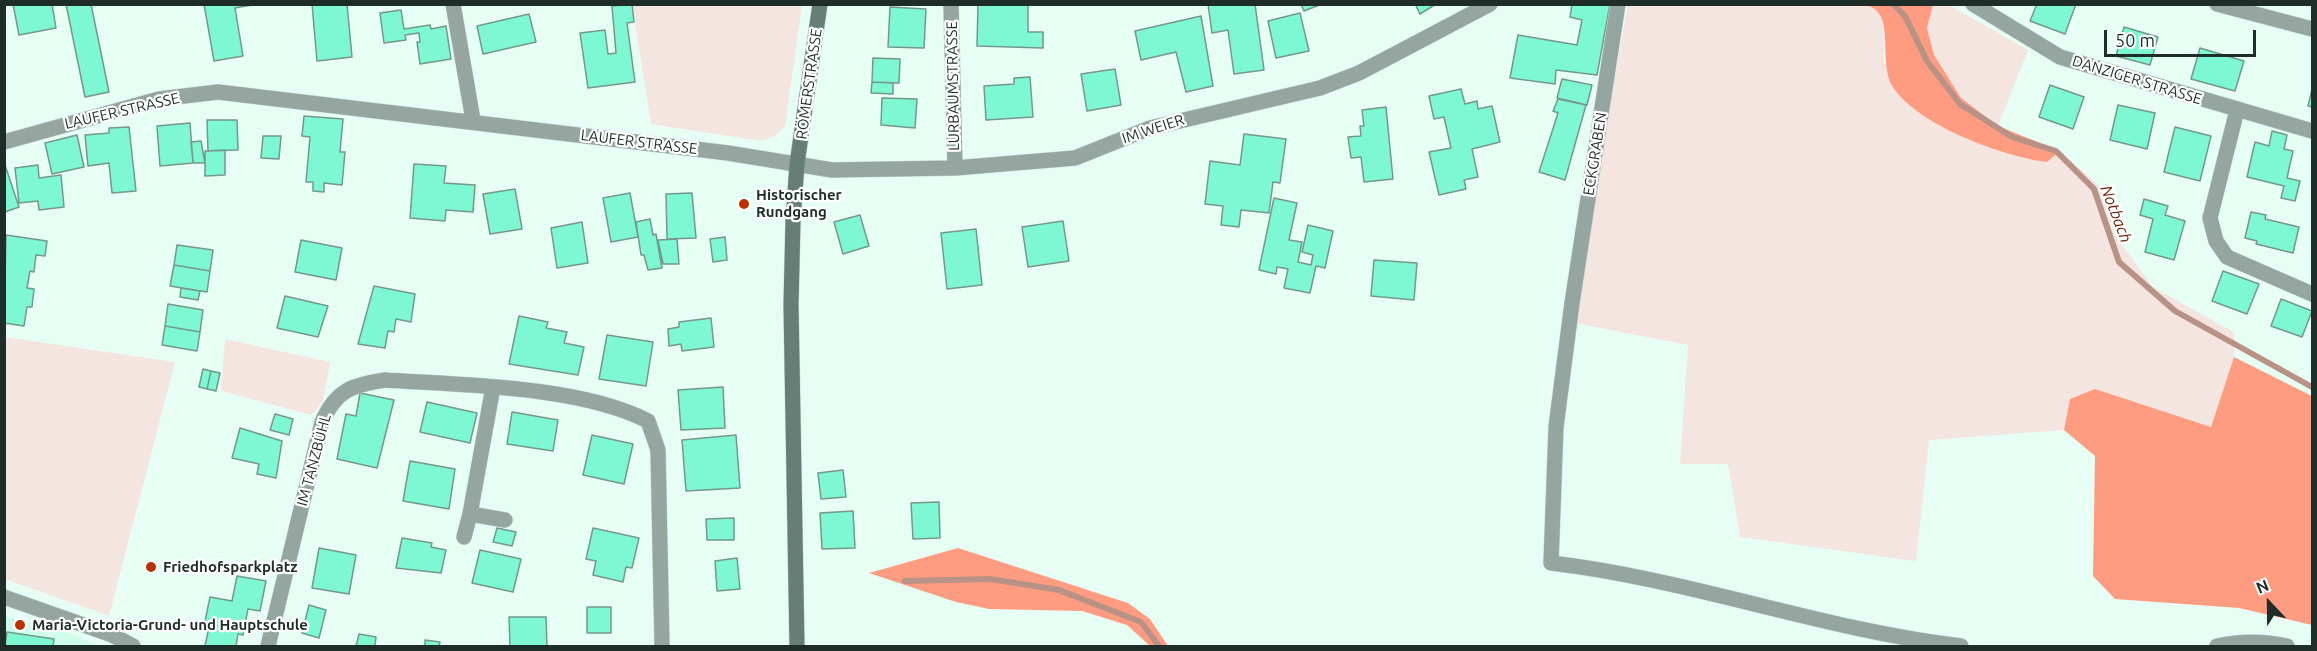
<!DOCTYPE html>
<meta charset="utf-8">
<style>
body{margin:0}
#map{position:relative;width:2317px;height:651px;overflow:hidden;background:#e7fef5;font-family:Ubuntu,sans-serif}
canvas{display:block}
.frame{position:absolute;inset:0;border:6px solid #1e2d28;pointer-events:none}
.north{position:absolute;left:2239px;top:573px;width:60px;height:60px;-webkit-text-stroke:4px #fff;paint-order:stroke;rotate:338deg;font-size:16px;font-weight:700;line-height:24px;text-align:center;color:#1e2d28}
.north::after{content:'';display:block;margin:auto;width:21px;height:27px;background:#1e2d28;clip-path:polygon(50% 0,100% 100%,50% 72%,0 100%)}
.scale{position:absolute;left:2104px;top:30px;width:152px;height:27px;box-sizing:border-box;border:3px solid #1e2d28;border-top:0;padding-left:8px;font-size:18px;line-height:21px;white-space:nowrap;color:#1e2d28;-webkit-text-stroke:4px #fff;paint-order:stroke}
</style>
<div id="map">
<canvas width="2317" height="651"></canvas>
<div class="frame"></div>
<div class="north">N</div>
<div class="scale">50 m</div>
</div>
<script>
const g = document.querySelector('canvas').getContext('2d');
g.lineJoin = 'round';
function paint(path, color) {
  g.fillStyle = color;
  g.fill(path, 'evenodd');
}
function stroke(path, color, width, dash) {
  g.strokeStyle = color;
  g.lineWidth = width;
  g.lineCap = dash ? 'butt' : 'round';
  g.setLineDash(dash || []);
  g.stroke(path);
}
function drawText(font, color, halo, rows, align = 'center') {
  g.font = font + ' Ubuntu,sans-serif';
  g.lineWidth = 4.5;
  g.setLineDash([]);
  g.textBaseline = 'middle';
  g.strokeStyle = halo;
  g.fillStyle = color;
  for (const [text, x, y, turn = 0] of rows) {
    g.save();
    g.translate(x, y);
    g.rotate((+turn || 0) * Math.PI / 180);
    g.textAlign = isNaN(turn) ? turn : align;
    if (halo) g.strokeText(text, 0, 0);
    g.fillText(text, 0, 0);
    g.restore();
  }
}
paint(new Path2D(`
 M4 616 68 633 99 646H5Z`), '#cdfdeb');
paint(new Path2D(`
 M1863 4C1892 8 1884 40 1884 63L1965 138 2025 159 2047 162 2060 151 2104 190 2114 234 2153 287 2235 333 2234 357 2211 427 2095 390 2070 399 2064 430 1929 440 1916 561 1740 537 1728 464H1680L1688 345 1574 323 1575 296 1628 5Z
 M632 5H802L785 126 774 137 761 141 651 124Z
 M1933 5H1949L2028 50 1998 126 1961 98 1934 56 1927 28Z
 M4 337 175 362 109 616 5 579Z
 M225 339 330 362 323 401 312 415 221 391Z`), '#f5e5e1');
paint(new Path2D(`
 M1863 5H1933L1927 28 1934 55 1961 98 1998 126 2060 151 2047 162C2004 157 1917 125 1893 87 1876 60 1899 9 1863 5Z
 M2234 357 2312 396V625L2239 608 2115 599 2093 576 2095 456 2064 430 2070 399 2095 389 2211 427Z
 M958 548 1128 603 1150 619 1168 646H1150L1127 625 1082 611 989 609 956 602 869 573Z`), '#fe9c82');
stroke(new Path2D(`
 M1893 4 1905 16 1927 61 1960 104 2012 137 2056 151 2094 189 2119 262 2175 311 2312 387
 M905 581 990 579 1059 590 1141 622 1159 646`), '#b99286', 6);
const building = new Path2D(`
 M13 4H52L56 28 19 35Z
 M66 4H91L109 92 85 97Z
 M204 4H258L235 8 243 56 214 61Z
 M312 4H347L352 57 317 61Z
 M632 4 634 22 627 23 635 82 588 88 580 33 605 30 608 54 616 53 612 6Z
 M978 4H1028V32H1043V48L977 46Z
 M1208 4H1255L1264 70 1234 74 1228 30 1212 33Z
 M1301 4H1322L1304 11Z
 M1415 4H1436L1420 14Z
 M1572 4H1610L1597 75 1556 70 1555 84 1510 78 1518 35 1577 45 1582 20 1570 17Z
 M2037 4H2076L2065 34 2030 21Z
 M890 7 926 9 924 48 888 47Z
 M401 10 404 29 430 25 431 29 446 26 451 59 420 64 417 42H420L419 33 405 35 406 40 384 43 380 13Z
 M1300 13 1309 51 1276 58 1268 21Z
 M529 14 536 42 483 54 477 26Z
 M1201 16 1213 86 1186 92 1176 52 1141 60 1135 31Z
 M2124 27 2158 37 2150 65 2116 56Z
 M2200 48 2244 61 2235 91 2191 79Z
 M873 58 900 59 899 83 872 82Z
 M1115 69 1121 105 1087 111 1081 74Z
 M1030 77 1033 117 986 120 984 86 1014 84V78Z
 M1562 79 1592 85 1587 105 1557 98Z
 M872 82 893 83V94L871 93Z
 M2050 85 2084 97 2073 129 2039 117Z
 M1461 89 1465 104 1477 101 1478 109 1492 106 1500 142 1472 149 1478 177 1464 180 1466 189 1439 195 1429 152 1451 148 1444 117 1434 119 1429 96Z
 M2312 89V107L2308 106Z
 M882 98 917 99 915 128 881 125Z
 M1558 99 1586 105 1565 180 1539 172 1558 113 1553 111Z
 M2118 105 2155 113 2147 149 2110 140Z
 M1386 107 1393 179 1364 182 1361 157 1351 158 1348 137 1361 136 1360 126H1364L1362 110Z
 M304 116 343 119 340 152H345L342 185 324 183V192L313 191V182H306L310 137 302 136Z
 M207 120H237L238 150 208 151Z
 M190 123 193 163 160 166 157 126Z
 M129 127 136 191 112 193 109 163 88 166 85 135 109 133V128Z
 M2175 127 2211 136 2200 181 2164 172Z
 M2272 131 2287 135 2284 149 2293 151 2287 178 2300 181 2295 201 2281 198 2284 186 2247 177 2255 142 2269 146Z
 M1244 134 1286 139 1280 183 1273 182 1269 213 1241 210 1239 227 1221 225 1223 206 1205 204 1210 161 1240 165Z
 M77 135 84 167 52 174 45 143Z
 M263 136H281L279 159 261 158Z
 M201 141 205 163H193L191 142Z
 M225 150V175L205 176V151Z
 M4 162 19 207 5 212 4 209Z
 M414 164 446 166 444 183 475 185 473 212 446 210 445 221 410 218Z
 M38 165 39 178 61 175 64 207 39 210 38 201 19 203 15 168Z
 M515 189 522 229 490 234 483 194Z
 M630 193 638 237 611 242 603 198Z
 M692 193 696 238 667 239 666 194Z
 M1274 198 1297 203 1289 240 1302 242 1298 262 1311 265 1313 255 1302 252 1308 225 1333 231 1325 268 1316 266 1310 293 1284 288 1288 269 1277 267 1276 274 1259 270Z
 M2144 199 2168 206 2165 215 2185 221 2174 260 2145 252 2153 219 2140 215Z
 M2251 212 2266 215 2265 219 2299 227 2293 253 2256 244 2257 241 2245 238Z
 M860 215 869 246 843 254 834 222Z
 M650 219 653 235 656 234 662 268 648 270 644 255H641L636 222Z
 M1063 221 1069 261 1028 267 1022 227Z
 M582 222 588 263 557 268 551 228Z
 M976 229 982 285 947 289 941 233Z
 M6 235 47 241 45 256 36 255 34 272 30 271 27 288 34 289 32 307H27L24 326 4 323Z
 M725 237 727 260 713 262 710 239Z
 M677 239 679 264H663L658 240Z
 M301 240 342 248 336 280 295 272Z
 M177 245 213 250 210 271 174 265Z
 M1374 260 1417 263 1414 300 1371 296Z
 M174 265 210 271 207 292 170 286Z
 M2223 271 2259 284 2247 314 2212 301Z
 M374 286 415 294 411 322 396 319 394 332 388 331 385 348 358 344Z
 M181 288 200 291 198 300 180 297Z
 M285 296 328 306 318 337 277 328Z
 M2281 299 2312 311 2302 337 2271 326Z
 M168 304 203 310 200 332 165 326Z
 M519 316 548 322 546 328 567 332 564 343 584 347 578 375 509 364Z
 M711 318 714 347 682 351 681 344 669 346 668 329 679 327V322Z
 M165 326 200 332 197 351 162 345Z
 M607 335 653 342 646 386 599 379Z
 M203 369 211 371 207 389 199 387Z
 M211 371 220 373 216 391 207 389Z
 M723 387 725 428 681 430 678 390Z
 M360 393 394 400 377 468 337 459 346 414 356 416Z
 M427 402 477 413 470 443 420 432Z
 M512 412 558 420 553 451 507 444Z
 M275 414 293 419 289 435 270 430Z
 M240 428 282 441 276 478 257 474 259 464 232 458Z
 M592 435 633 444 624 484 583 475Z
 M736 435 740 488 686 491 682 440Z
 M410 461 455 469 449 509 403 501Z
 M843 470 846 497 821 499 818 473Z
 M939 502 940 538 913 539 911 503Z
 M853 511 855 548 822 549 820 513Z
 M734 518V540H707L706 519Z
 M497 528 516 532 512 546 493 542Z
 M593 528 639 538 632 568 626 567 623 582 593 575 596 561 586 559Z
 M402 538 432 543 431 547 446 550 441 573 396 568Z
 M319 548 356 555 349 594 312 588Z
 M480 550 521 559 513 592 472 583Z
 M737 558 740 589 717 591 715 561Z
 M237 576 266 581 260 611 248 609 243 635 238 634 236 646H205L209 627 204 626 210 597 232 601Z
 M309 605 326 610 319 638 302 633Z
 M587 607H611V633H587Z
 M509 617H546L547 646H510Z
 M7 632 54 639 53 646H5Z
 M359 634 376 637 375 646H356Z
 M425 640 440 642 439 646H425Z`);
paint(building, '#7df8d2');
stroke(building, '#74988c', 1.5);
const minor = new Path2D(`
 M453 4 473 120
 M951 4 955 168
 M1618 4 1572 303 1556 427 1551 563C1689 579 1824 630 1961 646
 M1973 4 2060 57 2312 131
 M2217 4 2312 29
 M2237 110 2210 218 2216 241 2227 257 2312 294
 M4 142 159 99 218 92 728 153 832 170 955 168 1075 158 1150 128 1320 88 1359 73 1490 4
 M493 387 470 514 505 520
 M464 537 470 514
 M4 597 112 635 133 646
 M268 646 322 422C336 390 352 385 385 380 463 385 580 386 648 421L658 450 662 646
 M2217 646C2241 641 2263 641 2287 646`);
const secondary = new Path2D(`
 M797 646 791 305 793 221 797 164 820 4`);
stroke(minor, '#c3d8d0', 16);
stroke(secondary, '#c3d8d0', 16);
stroke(minor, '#95a59f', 15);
stroke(secondary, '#667e75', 15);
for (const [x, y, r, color] of [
 [744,204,6,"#b93100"],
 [151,567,6,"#b93100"],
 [20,625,6,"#b93100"]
]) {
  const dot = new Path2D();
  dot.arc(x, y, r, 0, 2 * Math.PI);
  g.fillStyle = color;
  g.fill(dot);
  stroke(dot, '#fff', 2);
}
drawText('15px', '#1e2d28', '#fff', [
 ["DANZIGER STRASSE",2137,80,17],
 ["RÖMERSTRASSE",809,84,-82],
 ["LURBAUMSTRASSE",953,86,-91],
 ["LAUFER STRASSE",122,111,-13],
 ["IM WEIER",1153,129,-18],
 ["LAUFER STRASSE",639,142,7],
 ["ECKGRABEN",1595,154,-81],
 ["IM TANZBÜHL",314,460,-75]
]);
drawText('bold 15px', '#1e2d28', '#fff', [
 ["Historischer",756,195],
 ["Rundgang",756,212],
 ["Friedhofsparkplatz",163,567],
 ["Maria-Victoria-Grund- und Hauptschule",32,625]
], 'left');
drawText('italic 16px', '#6f1a00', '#fff', [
 ["Notbach",2116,214,69]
]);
</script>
